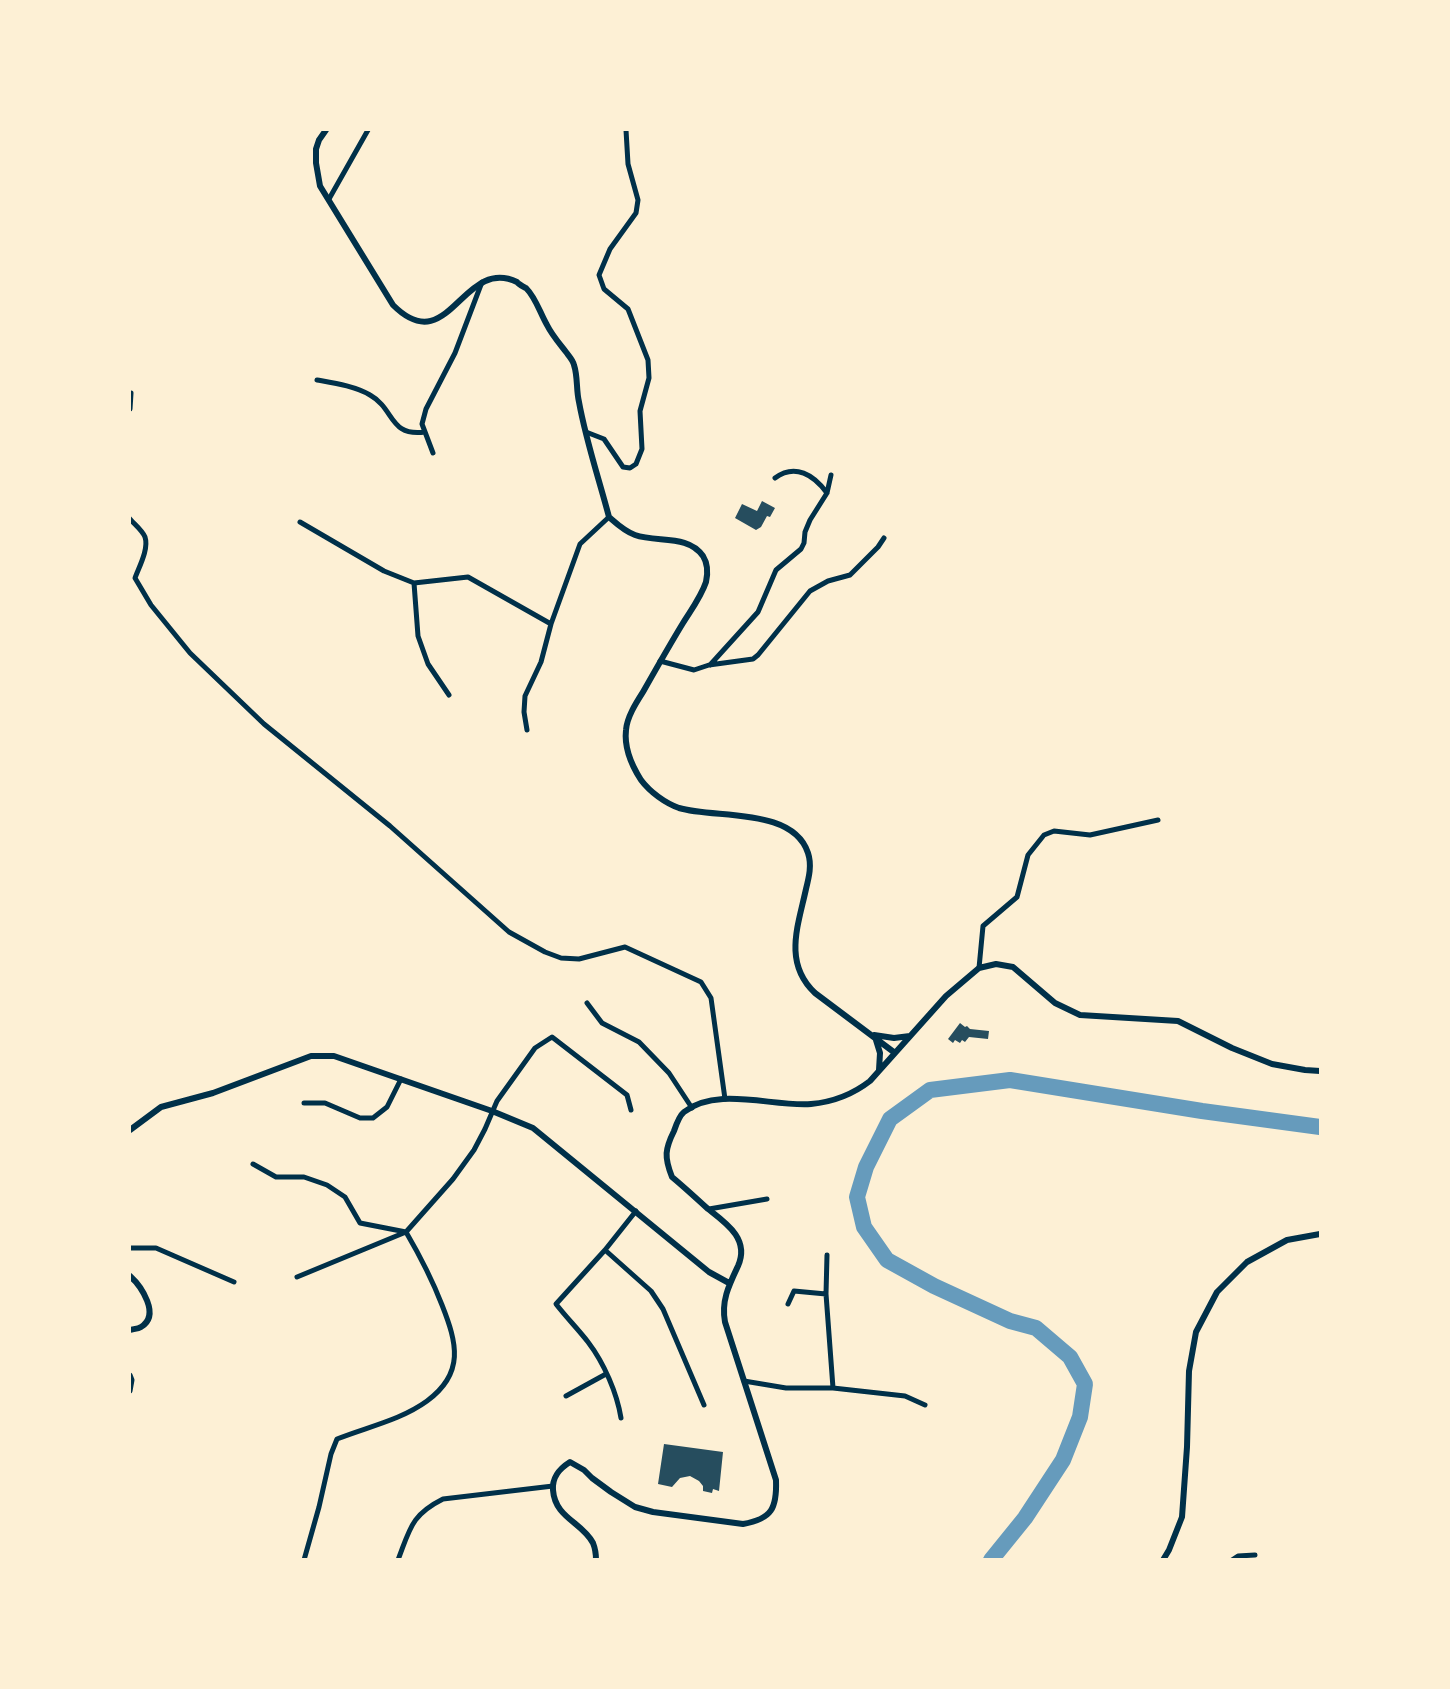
<!DOCTYPE html>
<style>
body{margin:0}
#map{position:relative;width:1450px;height:1689px;overflow:hidden;background:#fdf0d5;font-family:Merriweather,serif}
canvas{display:block}
.frame{position:absolute;inset:0;border:131px solid #fdf0d5;pointer-events:none}
</style>
<div id="map">
<canvas width="1450" height="1689"></canvas>
<div class="frame"></div>
</div>
<script>
const g = document.querySelector('canvas').getContext('2d');
g.lineJoin = 'round';
function stroke(path, color, width, dash) {
  g.strokeStyle = color;
  g.lineWidth = width;
  g.lineCap = dash ? 'butt' : 'round';
  g.setLineDash(dash || []);
  g.stroke(path);
}
function paint(path, color) {
  g.fillStyle = color;
  g.fill(path, 'evenodd');
}
stroke(new Path2D(`
 M991 1560 1025 1518 1063 1460 1080 1417 1085 1384 1070 1357 1036 1328 1010 1321 934 1286 887 1260 864 1227 857 1197 866 1167 890 1119 930 1090 1010 1080 1202 1111 1320 1127`), '#669bbc', 16);
paint(new Path2D(`
 M762 501 775 508 770 517 767 516 761 527 756 530 735 518 742 504 757 511Z
 M960 1023 965 1027 967 1026 970 1029 989 1031 988 1039 969 1037 965 1042 962 1040 960 1043 955 1040 953 1043 948 1039Z
 M664 1444 723 1452 719 1491 713 1489 712 1493 703 1491V1486L699 1481 690 1476 680 1478 672 1487 658 1484Z`), '#264d5e');
stroke(new Path2D(`
 M329 199 368 130
 M317 380C334 383 355 386 370 395 395 409 389 437 425 432
 M130 409 131 393
 M586 432 604 439 623 467 630 468 636 464 642 449 640 411 649 378 648 360 628 309 604 289 599 275 610 249 636 213 638 200 628 164 626 130
 M433 453 422 424 426 409 455 353 482 282
 M775 478C795 463 814 475 827 493
 M130 519C134 524 142 530 145 537 149 549 139 567 135 578L151 605 190 653 264 724 390 826 509 932 545 952 561 958 579 959 625 947 701 982 711 998 725 1099
 M300 522 384 571 414 583 468 577 551 624
 M414 583 418 636 428 664 449 695
 M660 661 694 670 709 665 753 659 758 655 810 591 828 581 850 575 878 547 884 538
 M710 665 758 612 776 570 801 549 804 543 805 532 810 520 827 493 831 475
 M527 730 524 712 525 696 541 662 551 624 580 544 609 517
 M979 968 983 926 1017 897 1028 855 1044 835 1054 831 1090 835 1158 820
 M587 1003 602 1023 639 1042 669 1073 692 1108
 M304 1103H325L360 1118H373L387 1107 401 1079
 M253 1164 276 1177H304L327 1185 345 1197 360 1223 406 1232C420 1256 432 1279 442 1305 457 1343 465 1373 427 1401 401 1420 367 1427 337 1439L331 1454 319 1507 304 1560
 M709 1209 767 1199
 M130 1248H156L234 1282
 M605 1250 651 1291 663 1309 704 1405
 M827 1255 826 1294 833 1388
 M297 1277 406 1232 453 1179 474 1150 485 1129 497 1101 535 1048 552 1037 627 1095 631 1110
 M788 1304 794 1291 826 1294
 M130 1375 132 1380 130 1391
 M744 1381 786 1388H833L905 1396 925 1405
 M566 1396 606 1374
 M621 1418C617 1393 604 1363 588 1342 578 1329 566 1317 556 1304L605 1250 636 1211
 M398 1560C410 1529 411 1515 443 1499L553 1486
 M1232 1560 1238 1556 1255 1555`), '#003049', 5);
stroke(new Path2D(`
 M326 130 319 140 316 149V163L320 186 393 305C449 361 462 256 517 282 517 283 525 288 526 288 536 298 540 313 547 325 552 335 559 343 566 352 569 356 573 360 574 365 578 377 576 390 579 402 586 441 599 479 609 517 617 524 624 531 635 535 657 543 688 534 703 556 708 564 708 573 706 582 701 597 691 610 683 623 669 646 656 669 643 692 636 703 627 717 626 730 624 748 632 766 641 780 650 792 665 803 679 808 716 819 793 807 808 853 812 865 809 877 806 889 798 926 783 963 815 993L895 1053
 M874 1035 894 1038 910 1036
 M876 1040 880 1053 879 1070
 M130 1130 161 1107 213 1093 311 1056H334L492 1111 533 1128 709 1272 729 1283
 M130 1276C141 1286 161 1315 141 1327 138 1329 133 1329 130 1330
 M596 1560C596 1554 595 1548 593 1543 582 1522 555 1518 553 1490 552 1477 559 1469 570 1462L584 1470 592 1478 611 1492 635 1507 653 1512 743 1524C772 1519 777 1508 776 1480L725 1322C721 1301 729 1285 738 1266 750 1239 726 1223 708 1209 696 1198 684 1187 672 1177 664 1157 665 1149 674 1131 676 1125 679 1116 684 1112 717 1086 772 1107 811 1104 833 1102 852 1095 870 1081L946 996 979 968 996 964 1013 967 1055 1003 1080 1015 1178 1021 1232 1048 1272 1064 1305 1070 1320 1071
 M1163 1560 1169 1550 1182 1517 1187 1447 1189 1371 1196 1332 1217 1292 1247 1262 1287 1240 1320 1234`), '#003049', 6);
</script>
